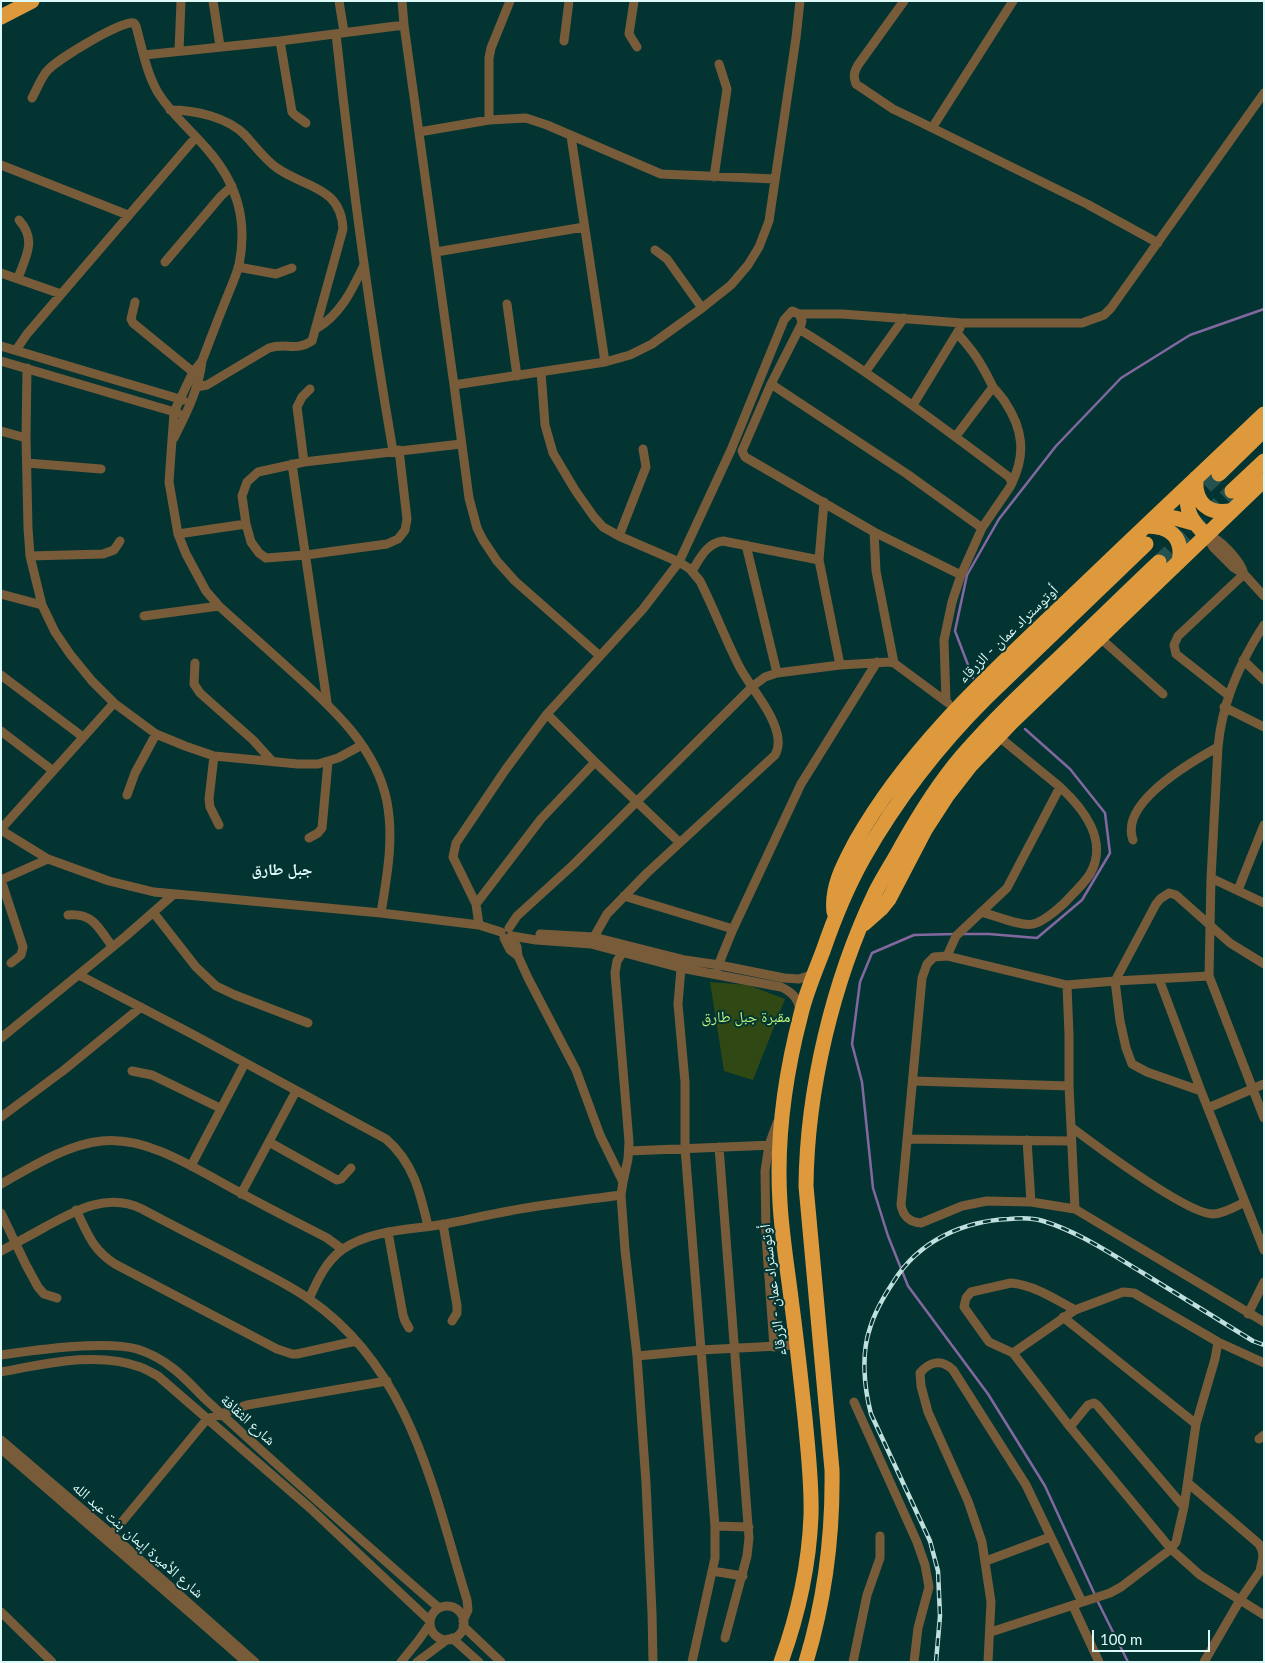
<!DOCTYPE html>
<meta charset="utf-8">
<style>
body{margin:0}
#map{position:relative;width:1265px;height:1663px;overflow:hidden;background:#033432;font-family:Lato,sans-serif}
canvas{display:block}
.frame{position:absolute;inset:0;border:2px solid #ddfaf8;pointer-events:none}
.scale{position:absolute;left:1092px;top:1630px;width:118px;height:22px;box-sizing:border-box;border:2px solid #ddfaf8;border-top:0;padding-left:6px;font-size:15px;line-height:18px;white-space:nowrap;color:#ddfaf8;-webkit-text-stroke:4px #033432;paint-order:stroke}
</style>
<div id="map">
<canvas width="1265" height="1663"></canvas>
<div class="frame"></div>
<div class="scale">100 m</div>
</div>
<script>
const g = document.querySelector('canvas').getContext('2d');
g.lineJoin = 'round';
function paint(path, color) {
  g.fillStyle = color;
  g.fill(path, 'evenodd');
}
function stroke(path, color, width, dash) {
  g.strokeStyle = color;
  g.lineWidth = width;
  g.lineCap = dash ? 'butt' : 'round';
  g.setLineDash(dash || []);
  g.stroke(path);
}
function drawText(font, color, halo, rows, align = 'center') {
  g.font = font + ' Lato,"Noto Naskh Arabic",sans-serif';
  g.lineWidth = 4;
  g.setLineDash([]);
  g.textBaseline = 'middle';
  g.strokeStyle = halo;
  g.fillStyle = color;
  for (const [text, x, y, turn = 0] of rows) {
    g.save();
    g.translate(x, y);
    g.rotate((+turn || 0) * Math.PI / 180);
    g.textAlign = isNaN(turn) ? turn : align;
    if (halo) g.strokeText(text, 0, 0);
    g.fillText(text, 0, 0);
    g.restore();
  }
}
paint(new Path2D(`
 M710 982 748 985 785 999 753 1080 724 1071Z`), '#304813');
stroke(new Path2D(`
 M973 678 955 631 967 575 999 519 1056 446 1121 378 1190 335 1264 309
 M955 934 914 935 872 953 860 982 852 1044 862 1082 873 1188 888 1236 908 1286 988 1394 1045 1486 1095 1595
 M963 934H989L1037 938 1082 900 1110 853 1105 813 1070 769 1025 729
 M1097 1600 1128 1662`), '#8368a0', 2.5);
stroke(new Path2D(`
 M1189 502 1219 474
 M1159 562 1232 491`), '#245250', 15, [15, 8]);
stroke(new Path2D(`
 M213 1 220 46
 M339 1 344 32
 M402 1 404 25 454 385 469 498 477 528 483 540 497 561 515 581 600 656
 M634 1 629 34 637 47
 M904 1 858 65C854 72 853 76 856 84L893 109 914 119 1087 204 1158 243
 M336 34C351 174 369 313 393 451
 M280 41 292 112 295 115 306 123
 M564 41 569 1
 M179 51 181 1
 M144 55 280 41 404 25
 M32 98C37 89 41 78 47 71 56 60 122 20 134 23L136 26C142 48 146 71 157 91 170 113 190 129 207 149 237 183 248 220 239 265 236 276 231 287 227 297 218 319 210 340 202 361 199 389 186 414 174 438
 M170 110C195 110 227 117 245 135 255 146 265 160 277 168 305 188 341 186 343 229L312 341C295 352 286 342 269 348L207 385 196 387
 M489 120V58L491 48 510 1
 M932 128 1013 1
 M419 132 489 120 526 118 547 125 661 174 775 179
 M571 136 605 362
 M1 165 128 215
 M714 177 727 89 719 64
 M655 250 667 259 702 308
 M436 252 584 227
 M165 262 221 196 232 186
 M238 267 276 274 292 268
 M1 273 61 294
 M18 278C26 256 37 240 19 220
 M135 302 131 319 133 323 193 372 198 374
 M507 304 517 376
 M799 314H842L962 323H1082L1104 315 1111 308 1264 93
 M316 329C341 314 352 290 364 265
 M799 329C872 374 941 426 1009 477L1012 483 1010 487 982 528 961 575
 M957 333C965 342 974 352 980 363 985 371 989 379 993 387 997 392 1002 397 1005 402 1023 429 1026 454 1012 483
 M1 346 183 400
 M16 350 27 334 196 137
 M1 361 178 413
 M202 361 193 372 174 412 169 482 178 534 186 554 206 591 219 606C241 626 264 646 287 667 328 704 376 745 387 802 394 839 387 876 381 913
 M27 368 26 438 28 528 30 556 42 605 55 632 70 654 92 681 114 703 156 734 185 746 214 756 298 764H318L338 758 362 745
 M866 371 904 318
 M541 372 545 425 553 453 575 490 594 517 603 527 619 536 679 562 690 569 700 581C714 609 725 638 739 666 750 687 771 709 777 733 779 741 779 748 775 755L647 873 607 914 594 937
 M771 384 907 474 982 528
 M454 385 605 362 630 355 652 344 702 308 731 285 748 265 759 247 769 221 796 38 800 1
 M913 405 960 328
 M1 431 26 438
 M956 436 993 387
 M399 450 407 519 405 530 402 534 398 539 387 544 306 555 266 558 259 553 251 542 246 524 242 496 247 482 258 472 304 462 461 444
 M304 462 297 407 302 397 310 389
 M27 463 101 469
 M292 464 327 702
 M824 502 819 560 840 665
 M874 532 876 571 894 663
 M178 534 246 524
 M1206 535 1213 547 1234 568 1244 574 1264 596
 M1206 535C1219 537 1241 561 1244 574
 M619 536 646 467 643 449
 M746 545 777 673
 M30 556 103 554 114 550 120 541
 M692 571C700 558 707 543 723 541L819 560
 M1 594 42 605
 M144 616 219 606
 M1264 625C1240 662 1222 702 1218 747L1211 878 1209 976 1264 1118
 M1099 637 1163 694
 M1243 660 1264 680
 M195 663 194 684 200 693 253 740 272 761
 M1 675 83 737
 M1228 695 1176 654 1174 645 1178 636 1244 574
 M1224 707 1264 727
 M547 714 595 762 679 842
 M1 731 52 770
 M214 756 209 799 210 807 219 825
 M127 795 135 773 156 734
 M1 829 114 703
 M1 830 48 859 109 881 154 892 381 913 479 925 501 932
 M309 838 318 833 322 828 328 762
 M1133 840C1119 803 1191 762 1218 747
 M1211 878 1264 903
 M1 880 23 947 21 955 11 963
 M1 880 48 859
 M1238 890 1264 825
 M624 896 733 929
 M476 904 541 819 595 762
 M153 912 196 967 216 986 235 995 308 1023
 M981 912C994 915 1021 927 1033 924 1044 922 1063 905 1070 897 1077 890 1085 882 1090 874 1109 841 1083 808 1060 787
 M68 915C94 913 98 928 112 946
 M479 925 476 904 453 857 456 843 506 769 547 714 643 609 679 562 731 450 784 320 792 311 799 314 802 321 801 325 771 384 742 451 745 457 874 532 961 575 952 602 944 640 946 701
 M509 928 517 916 573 865 753 686 765 677 777 673 840 665 889 662 894 663 948 703
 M540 934 594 937 685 960 719 965 784 978 799 979 814 974
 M511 936 517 947 518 956 528 978 576 1070 600 1135 623 1182 621 1195 625 1250 637 1356 646 1483 652 1613 653 1662
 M512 936 536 940 591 944 681 968 781 987C792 992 798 998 800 1010
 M504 938 510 950 518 956
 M947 956 956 936 1007 888 1060 787 998 736
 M681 968 678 1004 685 1082V1148L715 1526V1558L692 1662
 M715 973 733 929 801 784 877 662
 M79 975 192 1034 386 1139C413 1162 420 1192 428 1226
 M1209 976 1115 981 1067 985 947 956 934 957 927 964 922 978 901 1205C903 1216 909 1222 921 1223L962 1206 987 1201 1031 1202 1075 1209 1264 1322
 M1159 979 1201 1091 1264 1250
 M1067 985 1069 1035V1086L1075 1209
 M1 1038 126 936 174 894
 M132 1071 152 1075 220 1108
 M914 1081 1069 1086
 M1201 1091 1147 1072 1132 1064 1126 1048 1120 1021 1115 981 1156 904 1160 899 1169 893 1176 895 1230 943 1264 964
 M1208 1108 1264 1084
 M1 1117 64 1070 141 1007
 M1071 1127C1095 1145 1187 1214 1213 1214 1224 1214 1236 1206 1245 1202
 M908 1139 1071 1141
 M1027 1140 1031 1202
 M269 1142 337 1180 341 1179 351 1168
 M719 1147 749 1538 747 1556 725 1638
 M629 1151 773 1145
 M191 1166 245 1063
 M623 1182 628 1159 629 1142 615 973 617 961 623 952
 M1 1184C31 1167 68 1144 102 1141 149 1136 199 1171 239 1192 268 1208 298 1223 327 1238L342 1249
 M241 1194 296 1091
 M76 1210C88 1234 92 1249 115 1264L277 1349 292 1354H297L356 1341
 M1 1213 26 1265 38 1287 44 1294 57 1298
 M443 1224 457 1306V1313L452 1321
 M388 1232 403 1315 405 1321 409 1328
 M1 1251C16 1243 31 1235 45 1227 76 1210 108 1192 142 1209 179 1229 216 1247 253 1267 272 1277 292 1287 309 1299 411 1369 433 1490 467 1600L468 1610 463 1621
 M309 1299C317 1281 326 1261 343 1249 372 1229 412 1230 445 1224 466 1220 487 1215 509 1211 546 1204 584 1200 621 1195
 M1248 1314 1264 1282
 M1063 1317 1196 1424
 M774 1347 766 1236 765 1171 769 1145 777 1123
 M1013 1353 989 1342 964 1307 966 1298 971 1292 1011 1283C1034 1285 1055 1299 1075 1310
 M1 1355C35 1350 105 1340 137 1349 166 1358 184 1377 204 1398 216 1409 228 1420 240 1431 306 1491 372 1550 439 1608
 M637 1356 701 1350 797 1345
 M1264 1363 1218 1342 1134 1293 1123 1292 1075 1310 1013 1353 1070 1427 1171 1549 1200 1575 1264 1615
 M1 1372C45 1364 97 1351 140 1367 146 1369 152 1373 158 1376L310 1508 430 1621
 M854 1402 917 1542 925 1565 929 1587 918 1628 914 1662
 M1070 1427 1088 1405 1094 1403 1097 1405 1184 1507
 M1259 1439 1264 1435
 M1 1440 111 1534 255 1662
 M1 1449C83 1520 165 1590 246 1662
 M1188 1483 1259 1544 1262 1550 1263 1557 1260 1571 1240 1600 1204 1662
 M715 1526 749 1527
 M107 1540 207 1419 247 1405 387 1381
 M986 1561 1050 1537
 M712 1571 743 1576
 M1073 1606 1099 1662
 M430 1623a17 17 0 1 1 34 0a17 17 0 1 1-34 0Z
 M1 1612 52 1662
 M463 1626 501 1662
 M991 1632 1110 1593 1121 1587 1171 1549 1176 1542 1184 1507 1196 1424 1215 1359 1218 1342
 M452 1638 479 1662
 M401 1662 418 1641 430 1624
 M417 1662 448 1639
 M853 1662 867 1595 880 1558V1536
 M988 1662 991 1602 982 1542 968 1501 928 1412 921 1386 920 1373C930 1361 942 1359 953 1370L1026 1485 1082 1602`), '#785c3a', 9);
stroke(new Path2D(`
 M1 17 32 1
 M1219 474 1264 430
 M1196 478C1194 503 1209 516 1233 510
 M1187 487C1186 511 1189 519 1206 535
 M1232 491 1264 461
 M1156 516 1175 518 1193 523
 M1146 526C1170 526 1184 537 1179 562
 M834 912C831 886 844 864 856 841 913 740 1003 663 1086 583 1145 526 1205 470 1264 414
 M864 924 881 909 889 899 925 830 947 796 971 765 1012 722 1264 480
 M781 1662C798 1615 809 1566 811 1516 812 1483 808 1451 805 1418 801 1381 797 1343 792 1306 788 1272 782 1238 780 1203 776 1141 785 1075 801 1014 806 993 815 972 823 951 834 919 847 887 864 857 897 799 939 745 986 698L1146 544
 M806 1662C825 1599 833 1535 832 1470L806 1186C807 1089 833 981 875 893 883 877 893 862 901 847 919 815 938 784 962 756 992 721 1025 690 1058 659 1092 627 1125 594 1159 562`), '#df993d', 15);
const rail = new Path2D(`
 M936 1662 940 1616 938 1571 930 1541 871 1414C864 1387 861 1354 870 1328 875 1311 884 1296 894 1281 919 1241 963 1221 1009 1219 1019 1218 1033 1218 1043 1221 1079 1232 1111 1254 1143 1273 1180 1296 1216 1318 1253 1341L1264 1345`);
stroke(rail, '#c0e0de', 4.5);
stroke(rail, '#033432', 2.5, [8]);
drawText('15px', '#ddfaf8', '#033432', [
 ["أوتوستراد عمان - الزرقاء",1008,634,-44],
 ["أوتوستراد عمان - الزرقاء",773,1290,-97],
 ["شارع الثقافة",248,1420,42],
 ["شارع الأميرة إيمان بنت عبد الله",138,1540,41]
]);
drawText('15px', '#bbf67b', '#033432', [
 ["مقبرة جبل طارق",746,1017]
]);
drawText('bold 16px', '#ddfaf8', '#033432', [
 ["جبل طارق",282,870]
]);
</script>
